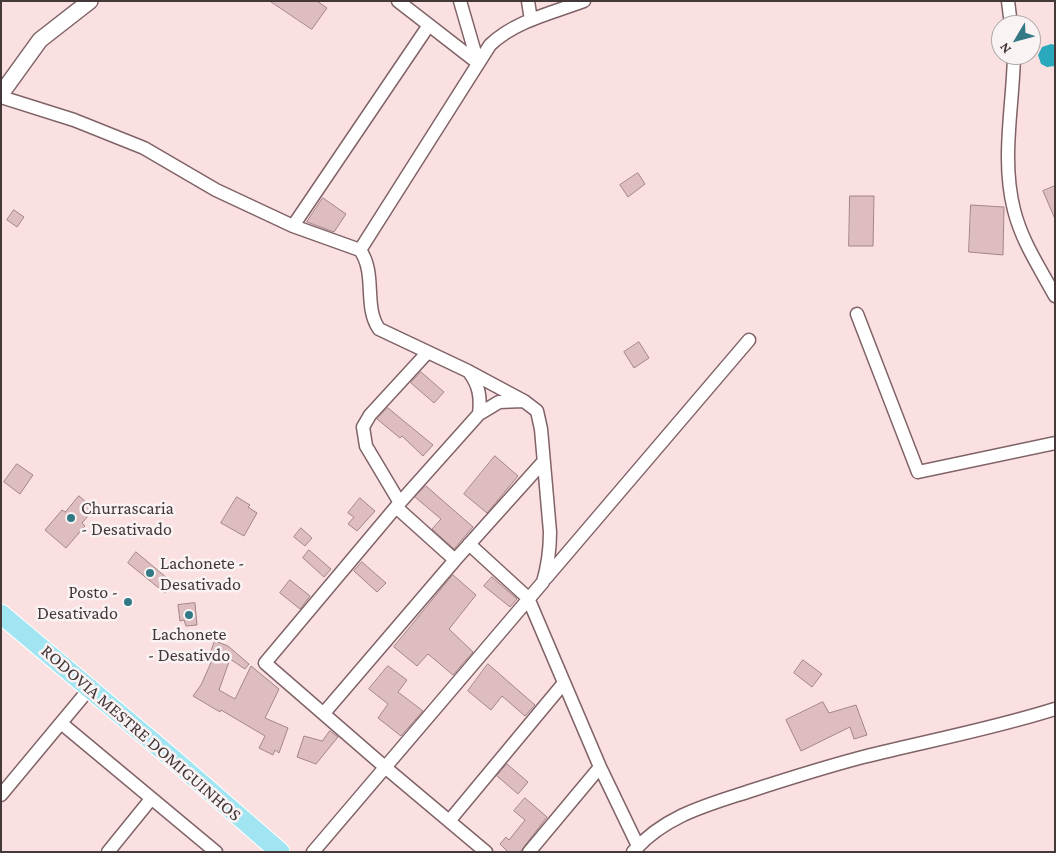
<!DOCTYPE html>
<style>
body{margin:0}
#map{position:relative;width:1056px;height:853px;overflow:hidden;background:#fbe0e2;font-family:"Crimson Pro",serif}
canvas{display:block}
.frame{position:absolute;inset:0;border:2px solid #453839;pointer-events:none}
.north{position:absolute;left:991px;top:15px;width:50px;height:50px;box-sizing:border-box;background:#faf3f4;border:1px solid #b2a8a9;border-radius:50%;rotate:233deg;font-size:14px;font-weight:700;line-height:20px;text-align:center;color:#453839}
.north::after{content:'';display:block;margin:auto;width:18px;height:22px;background:#337985;clip-path:polygon(50% 0,100% 100%,50% 72%,0 100%)}
</style>
<div id="map">
<canvas width="1056" height="853"></canvas>
<div class="frame"></div>
<div class="north">N</div>
</div>
<script>
const g = document.querySelector('canvas').getContext('2d');
g.lineJoin = 'round';
function paint(path, color) {
  g.fillStyle = color;
  g.fill(path, 'evenodd');
}
function stroke(path, color, width, dash) {
  g.strokeStyle = color;
  g.lineWidth = width;
  g.lineCap = dash ? 'butt' : 'round';
  g.setLineDash(dash || []);
  g.stroke(path);
}
function drawText(font, color, halo, rows, align = 'center') {
  g.font = font + ' "Crimson Pro",serif';
  g.lineWidth = 5;
  g.setLineDash([]);
  g.textBaseline = 'middle';
  g.strokeStyle = halo;
  g.fillStyle = color;
  for (const [text, x, y, turn = 0] of rows) {
    g.save();
    g.translate(x, y);
    g.rotate((+turn || 0) * Math.PI / 180);
    g.textAlign = isNaN(turn) ? turn : align;
    if (halo) g.strokeText(text, 0, 0);
    g.fillText(text, 0, 0);
    g.restore();
  }
}
paint(new Path2D(`
 M1051 44 1055 45V66L1047 67 1041 64 1038 55 1042 47Z`), '#2ba9bc');
const building = new Path2D(`
 M270 1H317L327 8 312 29Z
 M638 173 645 184 628 197 620 185Z
 M1055 186V219L1043 191Z
 M850 196H874L873 246H849Z
 M323 198 346 214 334 232 307 222Z
 M971 205 1004 207 1003 255 969 252Z
 M14 210 24 217 17 227 7 220Z
 M639 342 649 358 634 368 624 352Z
 M421 372 444 392 434 403 411 383Z
 M388 408 433 445 423 456 402 436 400 438 377 419Z
 M495 456 518 476 487 513 464 494Z
 M17 464 33 475 20 494 4 482Z
 M426 486 473 527 454 549 432 529 441 519 415 497Z
 M79 496 94 509 82 523 85 526 66 548 45 530 62 510 65 512Z
 M237 497 250 505 248 507 257 513 244 536 221 523Z
 M360 498 375 511 357 531 348 524 354 517 348 513Z
 M301 528 312 538 305 546 294 537Z
 M309 550 331 569 324 577 303 558Z
 M136 552 173 583 165 593 128 563Z
 M362 562 386 583 377 592 354 571Z
 M453 575 476 595 449 629 473 652 453 675 428 654 417 666 394 647Z
 M492 577 517 599 510 607 484 586Z
 M290 580 310 596 300 609 280 593Z
 M195 603 197 625 186 626 184 620 180 621 178 605Z
 M215 641 228 646 249 664 245 669 230 659 219 690 235 699 251 666 279 689 265 718 288 728 279 753 275 750 273 755 259 748 265 736 221 710 220 712 193 696 201 685 213 658 209 657Z
 M803 660 822 674 812 687 794 673Z
 M488 664 535 705 525 716 502 696 491 710 468 691Z
 M388 666 407 680 398 692 423 711 401 736 378 718 388 704 369 689Z
 M823 702 829 713 856 705 867 735 854 739 850 727 801 751 786 720Z
 M330 731 338 737 316 764 297 757 304 736 322 741Z
 M507 764 528 782 518 794 497 776Z
 M525 798 547 817 520 852H508L500 844 506 837 509 840 525 820 514 811Z`);
paint(building, '#ddbdbf');
stroke(building, '#a38588', 1);
const minor = new Path2D(`
 M398 1 478 63
 M460 1 478 63
 M528 1 531 20
 M1008 1 1011 25
 M1014 55C1013 107 1001 159 1014 210 1022 242 1040 268 1055 296
 M1 97 74 120 144 148 216 190 293 226 360 250
 M293 226 429 25
 M857 314 918 472 1055 443
 M469 372C479 385 481 397 479 414
 M400 503 366 446 363 427 370 415 427 353
 M396 507 455 560
 M469 544 528 598 600 767 529 852
 M546 578 749 340
 M324 713 455 560 543 462
 M61 723 216 852
 M600 767 638 846
 M1 795 90 688
 M450 820 563 684
 M108 852 151 799
 M313 852 543 582C548 565 550 550 550 532L541 429 537 411 524 401 468 371 379 329C363 306 377 274 360 250L490 45C515 21 552 13 584 1
 M486 852 386 768 265 663 396 507 479 414 499 402 522 401
 M633 852C664 816 707 805 750 791 787 779 825 767 863 757 927 741 992 729 1055 709`);
const tertiary = new Path2D(`
 M1 94 40 40 90 1`);
const primary = new Path2D(`
 M1 614 172 758 280 852`);
stroke(minor, '#806366', 15);
stroke(tertiary, '#806366', 18);
stroke(primary, '#fff', 21);
stroke(minor, '#fff', 12);
stroke(tertiary, '#fff', 15);
stroke(primary, '#a0e5f1', 19);
for (const [x, y, r, color] of [
 [71,518,5,"#337985"],
 [150,573,5,"#337985"],
 [128,602,5,"#337985"],
 [189,615,5,"#337985"]
]) {
  const dot = new Path2D();
  dot.arc(x, y, r, 0, 2 * Math.PI);
  g.fillStyle = color;
  g.fill(dot);
  stroke(dot, '#faf3f4', 2);
}
drawText('18px', '#453839', '#faf3f4', [
 ["Churrascaria",81,508],
 ["- Desativado",81,529],
 ["Lachonete -",160,563],
 ["Desativado",160,584],
 ["Posto -",118,592,"right"],
 ["Desativado",118,613,"right"],
 ["Lachonete",189,634,"center"],
 ["- Desativdo",189,655,"center"]
], 'left');
drawText('18px', '#453839', '#faf3f4', [
 ["RODOVIA MESTRE DOMIGUINHOS",141,733,41]
]);
</script>
